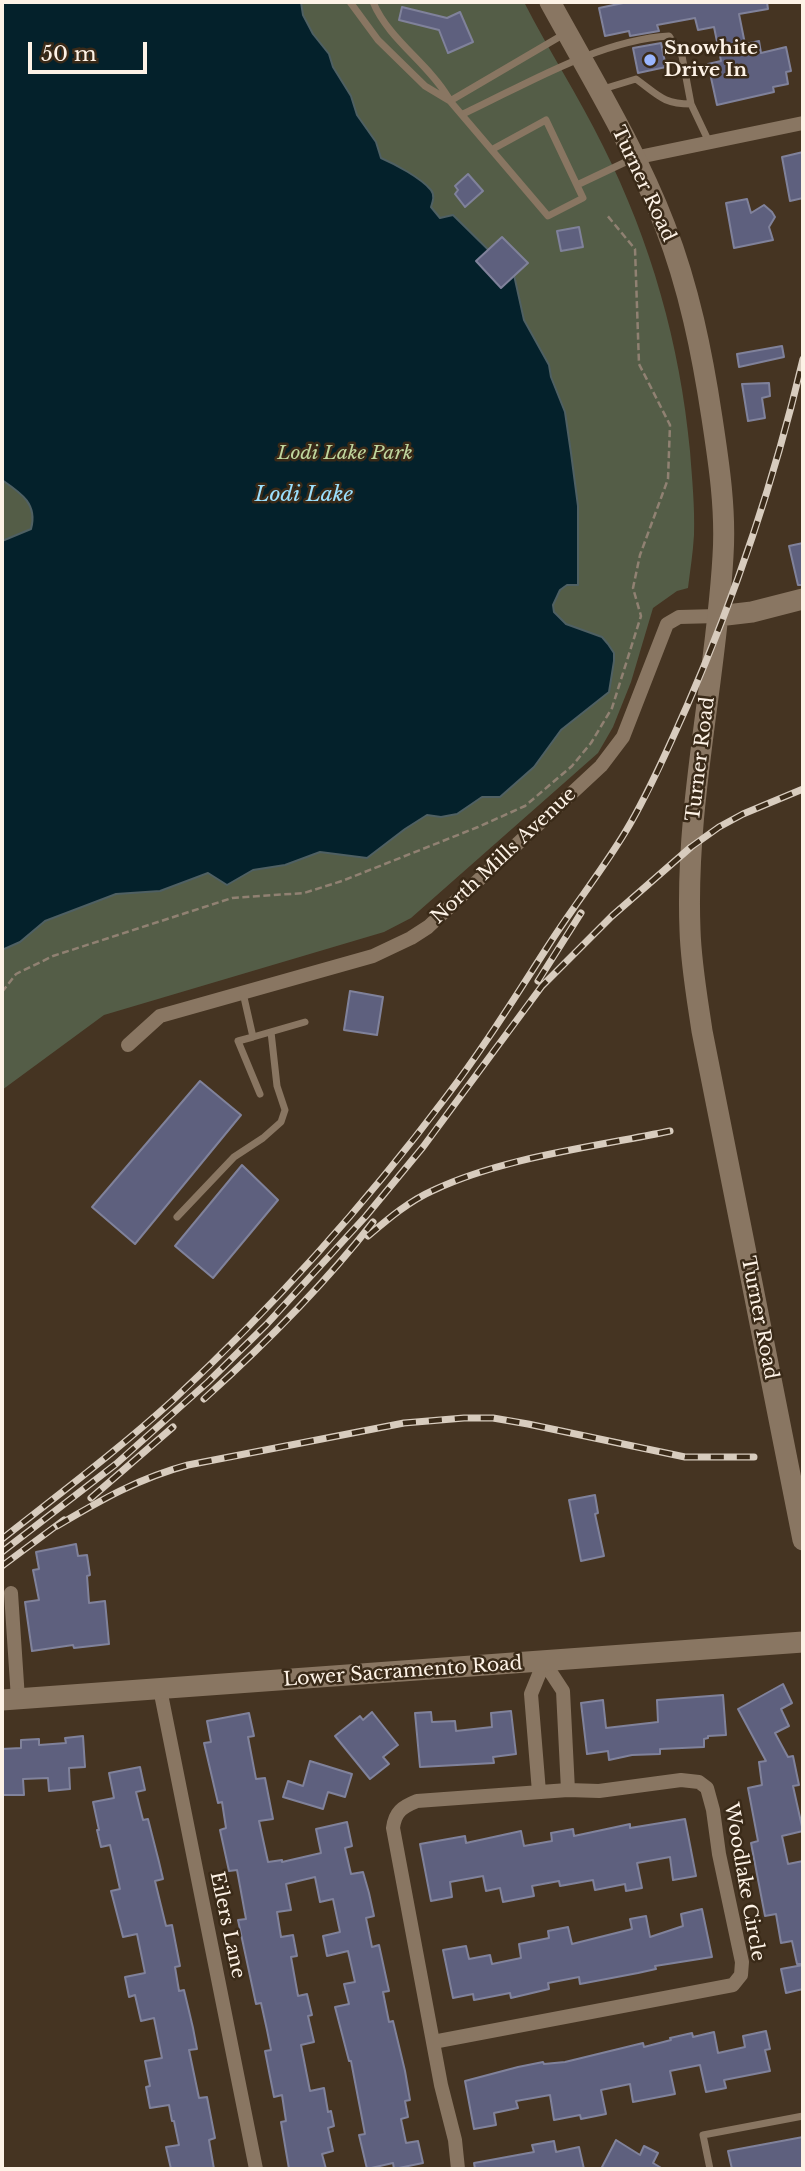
<!DOCTYPE html>
<style>
body{margin:0}
#map{position:relative;width:805px;height:2171px;overflow:hidden;background:#453422;font-family:"Libre Baskerville",serif}
canvas{display:block}
.frame{position:absolute;inset:0;border:4px solid #fdf2e6;pointer-events:none}
.scale{position:absolute;left:28px;top:42px;width:119px;height:32px;box-sizing:border-box;border:4px solid #fdf2e6;border-top:0;padding-left:9px;font-size:21px;line-height:24px;white-space:nowrap;color:#fdf2e6;-webkit-text-stroke:5px #3a2a18;paint-order:stroke}
</style>
<div id="map">
<canvas width="805" height="2171"></canvas>
<div class="frame"></div>
<div class="scale">50 m</div>
</div>
<script>
const g = document.querySelector('canvas').getContext('2d');
g.lineJoin = 'round';
function paint(path, color) {
  g.fillStyle = color;
  g.fill(path, 'evenodd');
}
function stroke(path, color, width, dash) {
  g.strokeStyle = color;
  g.lineWidth = width;
  g.lineCap = dash ? 'butt' : 'round';
  g.setLineDash(dash || []);
  g.stroke(path);
}
function drawText(font, color, halo, rows, align = 'center') {
  g.font = font + ' "Libre Baskerville",serif';
  g.lineWidth = 5;
  g.setLineDash([]);
  g.textBaseline = 'middle';
  g.strokeStyle = halo;
  g.fillStyle = color;
  for (const [text, x, y, turn = 0] of rows) {
    g.save();
    g.translate(x, y);
    g.rotate((+turn || 0) * Math.PI / 180);
    g.textAlign = isNaN(turn) ? turn : align;
    if (halo) g.strokeText(text, 0, 0);
    g.fillText(text, 0, 0);
    g.restore();
  }
}
paint(new Path2D(`
 M2 2H524C549 51 579 97 603 146 651 242 680 344 690 451 692 478 695 507 694 535 693 553 690 571 688 588L677 591 653 608 631 682 613 727 598 753 411 918 384 932 104 1015 2 1090Z`), '#545d47');
const water = new Path2D(`
 M2 2H301L303 15 313 34 329 54 333 67 351 96 357 115 376 142 381 158C395 164 421 178 431 190 435 195 433 201 431 207L440 218 453 215 514 275 524 320 549 365 551 377 565 412 571 453 578 506V585H567L560 590 553 605 554 612 566 624 602 637 608 644 614 653V661L609 692 561 730 534 767 500 797H482L457 814 441 817 427 815 405 829 367 858 320 852 285 865 253 870 227 885 208 873 160 891 116 894 45 921 20 942 2 950V541L31 529C38 504 21 493 2 480Z`);
paint(water, '#04212b');
stroke(water, '#4f6063', 2);
const building = new Path2D(`
 M628 2H767L768 9 739 14 745 44 759 41 761 53 786 47 791 71 786 72 788 84 773 87 774 92 717 105 708 64 721 61 714 27 698 30 695 18 657 25 659 31 630 36 629 31 605 36 599 8Z
 M402 7 447 18 460 12 473 42 448 53 439 30 399 20Z
 M661 43 666 67 638 73 633 48Z
 M803 152V198L790 201 782 157Z
 M468 174 483 191 465 207 455 194 458 190 455 186Z
 M747 199 751 213 764 205 772 212 775 217 769 227 773 240 734 248 726 203Z
 M579 227 583 247 561 251 557 231Z
 M502 237 528 263 501 288 476 261Z
 M782 346 784 357 739 367 737 354Z
 M769 383 770 396 762 398 765 418 748 421 742 384Z
 M803 543V585H798L789 546Z
 M350 991 383 997 377 1035 344 1030Z
 M200 1081 241 1115 135 1244 92 1207Z
 M242 1165 278 1200 213 1278 175 1246Z
 M595 1495 598 1513 595 1514 604 1556 581 1561 569 1500Z
 M76 1544 78 1556 87 1555 90 1575 87 1576 89 1603 105 1601 109 1644 74 1648 73 1645 32 1651 25 1602 39 1600 33 1570 39 1569 36 1552Z
 M783 1684 792 1703 781 1709 789 1726 775 1733 788 1757 793 1756 799 1785 793 1786 803 1831 782 1836 788 1864 803 1861V1964H797L792 1941 781 1943 776 1914 765 1916 751 1843 758 1841 748 1788 762 1785 759 1762 766 1761 738 1709Z
 M723 1695 726 1735 708 1736V1738L704 1739V1747L660 1749V1754L632 1755 609 1760 608 1751 587 1754 581 1703 603 1700 606 1728 658 1722 657 1700Z
 M511 1711 516 1754 493 1757 494 1763 420 1767 415 1713 431 1712 432 1722 455 1721 456 1731 492 1727 491 1713Z
 M372 1712 398 1745 383 1757 389 1764 370 1779 335 1736 360 1716 363 1720Z
 M249 1713 254 1736 248 1737 256 1779 265 1778 273 1819 259 1821 268 1862 282 1860V1862L321 1853 316 1829 347 1822 352 1846 345 1848 351 1874 363 1872 369 1893 374 1916 366 1918 372 1947 379 1945 389 1991 383 1992 389 2022 393 2021 405 2071 410 2100 405 2101 408 2117 401 2119 406 2143 418 2141 423 2163 394 2169 393 2163 367 2169 359 2135 365 2134 351 2061H349L335 2007 349 2004 344 1984 355 1982 348 1951 327 1956 323 1936 340 1932 333 1899 320 1902 315 1877 286 1884 291 1910 277 1912 281 1937 293 1935 297 1956 291 1957 298 1996 307 1994 312 2015 308 2016 314 2042 301 2045 310 2091 324 2088 328 2112 331 2111 334 2126 328 2128 333 2151 322 2154 326 2169H289L281 2122 286 2121 282 2095 274 2097 265 2051 271 2050 267 2030 261 2003 256 2004 238 1920 246 1919 237 1870 229 1871 220 1830 226 1828 222 1802 218 1803 204 1743 211 1742 207 1721Z
 M83 1736 85 1767 69 1768 70 1789 49 1791 48 1778 23 1779 24 1795H2V1749L21 1748V1740L39 1739V1745L66 1743 65 1738Z
 M310 1761 352 1774 345 1797 328 1792 323 1809 283 1797 288 1781 303 1786Z
 M140 1767 145 1790 136 1792 143 1820 148 1819 159 1862 163 1879 155 1881 166 1926 172 1925 180 1966 175 1967 179 1991 184 1990 193 2028 197 2049 189 2050 199 2098 207 2097 215 2138 209 2140 214 2169H171L166 2147 179 2145 174 2121H172L169 2105 150 2108 146 2087 150 2086 145 2061 162 2058 154 2018 141 2021 135 1995 129 1997 125 1977 145 1973 137 1934 123 1937 111 1891 120 1889 110 1845 101 1847 97 1830H99L93 1802 114 1798 109 1773Z
 M685 1819 696 1876 673 1880 670 1857 637 1863 642 1888 626 1891 625 1884 595 1890 593 1880 560 1886 559 1881 532 1886 534 1896 503 1902 500 1888 486 1891 483 1876 450 1882 452 1897 431 1901 420 1844 465 1836 466 1843 521 1831 524 1846 552 1841 551 1833 573 1829 574 1836 630 1824V1828Z
 M702 1909 712 1957 655 1966 656 1969 638 1973 580 1984 579 1977 548 1983 549 1989 511 1998 510 1993 474 2000 473 1994 453 1998 443 1950 466 1946 469 1959 490 1955 492 1964 521 1958 519 1944 549 1938 548 1931 568 1927 572 1944 632 1929 630 1919 646 1916 650 1937 683 1926 681 1914Z
 M803 1965V1989L786 1993 781 1969Z
 M766 2031 770 2049 765 2050 770 2071 724 2080 726 2088 706 2092 700 2065 670 2071 675 2094 633 2102 630 2084 601 2090 606 2114 581 2119 580 2115 554 2120 550 2095 516 2101 518 2108 494 2113 496 2125 474 2129 465 2081 518 2067 543 2062 544 2064 565 2062 643 2043 644 2047 671 2040 670 2038 692 2033 693 2037 714 2032 718 2053 745 2047 743 2036Z
 M803 2137V2169H732L728 2151Z
 M616 2140 640 2155 644 2146 658 2153 653 2163 663 2169H601Z
 M554 2141 556 2152 579 2147 584 2169H475L474 2163 534 2152 532 2145Z`);
paint(building, '#5e607e');
stroke(building, '#80829b', 2);
stroke(new Path2D(`
 M2 992 16 974 53 956 232 898 304 893 342 881 478 827 525 806 572 766 591 743 612 708 641 616 633 588 640 555 668 479 670 425 639 364 635 249 606 214`), '#908172', 2.5, [7, 3.5]);
stroke(new Path2D(`
 M350 2 378 40 425 86 450 101 548 216 583 198 546 120 493 149
 M373 2C389 40 427 62 448 97
 M603 89 636 79C658 95 663 104 691 104
 M450 101 566 33
 M463 114C525 85 599 40 669 36L682 56 691 104 709 142
 M577 185 634 158
 M243 993 253 1037 305 1022
 M253 1037 238 1041 260 1094
 M177 1217 234 1157 263 1138 281 1122 285 1110 277 1086 271 1032
 M710 2169 703 2135 803 2116`), '#897662', 7);
stroke(new Path2D(`
 M634 158 803 123
 M128 1045 160 1016 373 956 411 938 428 927 601 766 623 737 667 624 679 617 718 616
 M11 1593 18 1699
 M544 1662 563 1691 568 1790
 M160 1689 256 2169
 M539 1792 531 1694 544 1662
 M433 2042 733 1985 741 1975 742 1962 719 1854 713 1810 707 1788 699 1782 681 1780 599 1791 568 1790 417 1801C402 1807 395 1812 393 1828L441 2085 455 2140 458 2169`), '#897662', 14);
stroke(new Path2D(`
 M550 2C590 75 635 148 665 226 689 288 702 352 712 418 719 464 726 510 723 556 716 681 685 804 690 930 691 964 697 997 702 1031L803 1540
 M718 616 752 612 803 599
 M2 1700 803 1642`), '#897662', 21);
const rail = new Path2D(`
 M538 981 581 913
 M368 1236C388 1219 409 1201 434 1190 504 1157 594 1147 670 1131
 M204 1399C265 1344 323 1286 373 1222
 M91 1498 173 1427
 M57 1526C101 1500 139 1478 188 1465L404 1423 464 1418H493L528 1424 685 1457H754
 M2 1539C59 1494 118 1450 172 1401 272 1308 364 1206 446 1097 483 1049 515 997 548 946 574 905 606 866 630 824 652 786 669 746 687 706 736 594 775 478 803 359
 M2 1552 116 1464 208 1382 266 1325 366 1216 423 1147 542 986 612 916 691 847 719 827 743 814 803 789
 M2 1566 64 1520`);
stroke(rail, '#d8ccbe', 7);
stroke(rail, '#3a2a18', 4.5, [13]);
for (const [x, y, r, color] of [
 [650,60,7,"#9ab5fd"]
]) {
  const dot = new Path2D();
  dot.arc(x, y, r, 0, 2 * Math.PI);
  g.fillStyle = color;
  g.fill(dot);
  stroke(dot, '#3a2a18', 2.5);
}
drawText('bold 19px', '#fdf2e6', '#3a2a18', [
 ["Snowhite",664,49],
 ["Drive In",664,71]
], 'left');
drawText('19px', '#fdf2e6', '#3a2a18', [
 ["Turner Road",643,184,65],
 ["Turner Road",701,759,-83],
 ["North Mills Avenue",504,856,-43],
 ["Turner Road",759,1318,79],
 ["Lower Sacramento Road",403,1672,-4],
 ["Woodlake Circle",744,1882,80],
 ["Eilers Lane",227,1925,78]
]);
drawText('italic 19px', '#bfd69e', '#3a2a18', [
 ["Lodi Lake Park",345,454]
]);
drawText('italic 21px', '#9ce0fd', '#3a2a18', [
 ["Lodi Lake",304,495]
]);
</script>
